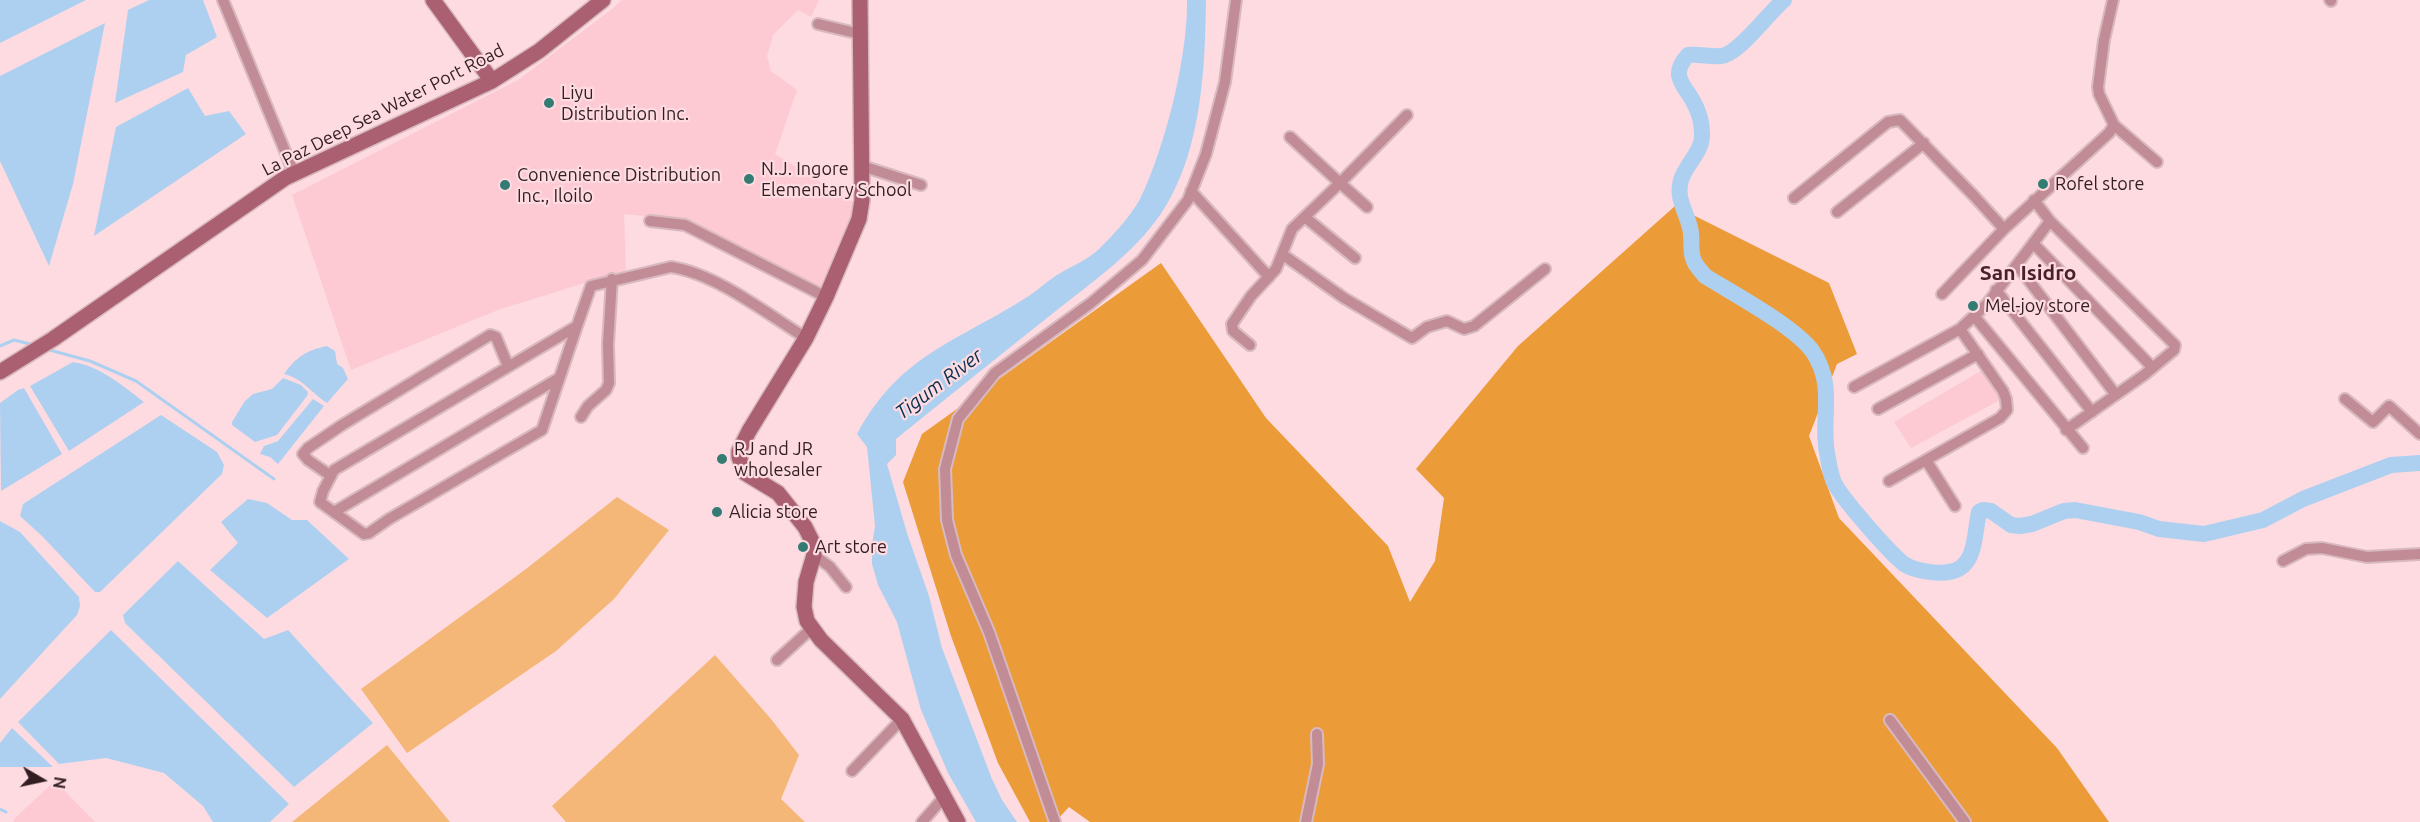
<!DOCTYPE html>
<style>
body{margin:0}
#map{position:relative;width:2420px;height:822px;overflow:hidden;background:#fddbe1;font-family:Ubuntu,sans-serif}
canvas{display:block}
.north{position:absolute;left:12px;top:750px;width:60px;height:60px;-webkit-text-stroke:4px #fddbe1;paint-order:stroke;rotate:99deg;font-size:16px;font-weight:700;line-height:24px;text-align:center;color:#321e22}
.north::after{content:'';display:block;margin:auto;width:21px;height:27px;background:#321e22;clip-path:polygon(50% 0,100% 100%,50% 72%,0 100%)}
</style>
<div id="map">
<canvas width="2420" height="822"></canvas>
<div class="north">N</div>
</div>
<script>
const g = document.querySelector('canvas').getContext('2d');
g.lineJoin = 'round';
function paint(path, color) {
  g.fillStyle = color;
  g.fill(path, 'evenodd');
}
function stroke(path, color, width, dash) {
  g.strokeStyle = color;
  g.lineWidth = width;
  g.lineCap = dash ? 'butt' : 'round';
  g.setLineDash(dash || []);
  g.stroke(path);
}
function drawText(font, color, halo, rows, align = 'center') {
  g.font = font + ' Ubuntu,sans-serif';
  g.lineWidth = 4.5;
  g.setLineDash([]);
  g.textBaseline = 'middle';
  g.strokeStyle = halo;
  g.fillStyle = color;
  for (const [text, x, y, turn = 0] of rows) {
    g.save();
    g.translate(x, y);
    g.rotate((+turn || 0) * Math.PI / 180);
    g.textAlign = isNaN(turn) ? turn : align;
    if (halo) g.strokeText(text, 0, 0);
    g.fillText(text, 0, 0);
    g.restore();
  }
}
paint(new Path2D(`
 M622 0H819L811 17 798 10 773 35 767 56 771 71 797 90 775 154 856 204 854 215 824 288 747 251 693 221 624 214 626 270 498 310 351 370 292 195 518 80 612 9Z
 M1984 369 2000 400 1911 448 1894 422Z
 M55 781 95 822H13L15 818Z`), '#fdcad3');
paint(new Path2D(`
 M617 497 669 530 614 599 556 651 407 753 361 689 526 569Z
 M715 655 771 719 799 755 781 799 805 822H566L552 806Z
 M387 745 450 822H292Z`), '#f5b777');
paint(new Path2D(`
 M1675 206 1829 283 1857 354 1837 364 1809 436 1839 518 2057 748 2109 822H1090L1069 807 1055 822H1030L998 763 951 636 903 482 922 434 1161 263 1266 418 1388 546 1410 602 1435 561 1444 498 1416 469 1518 346Z`), '#ec9b39');
paint(new Path2D(`
 M0 0H86L0 43Z
 M149 0H203L217 37 186 55 183 72 115 103 128 10Z
 M1187 0H1206C1205 67 1202 144 1167 204 1141 249 1092 282 1052 314 1000 355 948 397 896 439V455L887 464 907 533 929 596 942 648 992 779 1002 800 1017 822H976L948 773 921 710 897 622 878 585 872 564V545L875 526 867 447 857 434C900 355 954 343 1024 299 1036 292 1046 282 1057 275 1071 266 1088 260 1100 248 1114 234 1130 217 1140 199 1165 148 1188 56 1187 0Z
 M105 23 73 184 49 266 0 161V76Z
 M188 88 205 116 229 111 246 134 94 236 116 127Z
 M327 346 335 351 337 364 343 368 348 379 327 403C311 393 304 379 284 374 296 357 307 350 327 346Z
 M73 362C100 366 123 386 144 402L69 451 30 386Z
 M283 378 301 385 308 392 307 396 277 435 255 442 232 425V422L245 401 253 394 272 389Z
 M24 388 62 454 1 491 0 403 18 390Z
 M313 399 324 406 278 464 270 457 260 454 264 446 278 441Z
 M161 415 217 452 224 465 222 474 100 592H95L42 536 20 516 23 504Z
 M248 499 267 503 292 520H307L349 559 267 618 210 570 238 543 221 522Z
 M0 521 20 532 79 597 80 606 77 615 0 699Z
 M178 561 264 639 288 630 373 723 294 787 125 623 123 615Z
 M111 630 289 804 270 822H213L203 806 164 773 106 758 59 764 18 722Z
 M12 728 53 767H0V743Z`), '#aed0f0');
stroke(new Path2D(`
 M0 346 14 340 34 345
 M46 349 90 361 136 381 274 479
 M0 809 6 812`), '#aed0f0', 3);
stroke(new Path2D(`
 M1784 0C1769 12 1738 55 1721 56 1710 57 1700 54 1688 55 1669 76 1684 84 1694 103 1699 112 1702 124 1702 134 1703 151 1686 164 1681 180 1675 200 1689 215 1691 233 1692 242 1690 253 1694 261 1696 266 1701 271 1705 276 1732 293 1796 327 1813 352 1837 388 1819 421 1828 458 1829 466 1831 474 1833 480 1839 496 1890 553 1904 564 1915 571 1936 574 1949 572 1977 568 1974 534 1979 512L1983 510 1991 511 2011 525 2020 526 2032 524 2064 511 2075 510 2139 522 2159 529 2204 534 2263 520 2303 499 2391 465 2420 463`), '#aed0f0', 16);
const street = new Path2D(`
 M223 0 294 173
 M2330 0 2331 1
 M818 24 860 34
 M2114 125 2157 162
 M862 166 921 185
 M1191 191 1269 277
 M1794 198 1888 122 1900 120 1974 196 2004 229 2109 133 2114 125 2099 94 2098 87 2104 40 2113 0
 M2034 200 2050 221 2175 345 2174 350 2144 375 2066 430
 M1367 207 1340 183 1407 115
 M1837 212 1924 143
 M1306 218 1355 258
 M650 221 685 225 826 297
 M2033 243 2152 367
 M1282 254 1344 298 1412 338 1427 327 1447 321 1464 329 1474 326 1545 269
 M2017 265 2116 395
 M1996 290 2092 412
 M1942 294 2004 229
 M1975 317 2083 448
 M577 326 542 430 389 519 369 533 364 534 320 502 323 491 334 470 577 326 591 286 671 267C717 274 767 314 806 338
 M1250 345 1233 331 1232 324 1251 296 1276 269 1292 229 1340 183 1290 137
 M1854 387 1960 329 1987 304 2050 221
 M2345 399 2373 422 2389 406 2420 434
 M1878 409 1978 354
 M581 417 588 406 606 390 609 383 608 344 612 279
 M1926 460 1955 506
 M331 476 308 460 303 454 308 448 342 425 490 335 496 337 508 366
 M1889 481 2000 418 2007 410 2006 399 2003 391 1960 329
 M334 512 559 378
 M814 555 830 567 846 587
 M2283 561 2306 549 2322 548 2367 557 2420 554
 M777 660 812 628
 M1890 720 1965 822
 M852 771 902 719
 M922 822 944 797
 M1055 822 989 632 956 555 947 520 945 469 958 419 995 373 1091 303 1142 260 1188 200 1206 154 1225 82 1236 0
 M1306 822 1318 764 1317 734`);
const secondary = new Path2D(`
 M433 0 492 81
 M860 0 862 200 859 219 826 297 806 338 749 431 739 451V457L745 473 778 493 805 527 812 541 814 555 806 582 804 607 807 621 821 640 902 719 958 822
 M0 372 53 339 285 178 492 81 539 51 603 0`);
stroke(street, '#d8b9bf', 14);
stroke(secondary, '#d8b9bf', 18);
stroke(street, '#c18c96', 10);
stroke(secondary, '#aa6070', 15);
for (const [x, y, r, color] of [
 [549,103,6,"#347b74"],
 [749,179,6,"#347b74"],
 [2043,184,6,"#347b74"],
 [505,185,6,"#347b74"],
 [1973,306,6,"#347b74"],
 [722,459,6,"#347b74"],
 [717,512,6,"#347b74"],
 [803,547,6,"#347b74"]
]) {
  const dot = new Path2D();
  dot.arc(x, y, r, 0, 2 * Math.PI);
  g.fillStyle = color;
  g.fill(dot);
  stroke(dot, '#fddbe1', 2);
}
drawText('18px', '#321e22', '#fddbe1', [
 ["Liyu",561,93],
 ["Distribution Inc.",561,114],
 ["N.J. Ingore",761,169],
 ["Elementary School",761,190],
 ["Convenience Distribution",517,175],
 ["Inc., Iloilo",517,196],
 ["Rofel store",2055,184],
 ["Mel-joy store",1985,306],
 ["RJ and JR",734,449],
 ["wholesaler",734,470],
 ["Alicia store",729,512],
 ["Art store",815,547]
], 'left');
drawText('18px', '#321e22', '#fddbe1', [
 ["La Paz Deep Sea Water Port Road",383,110,-27]
]);
drawText('italic 20px', '#08304e', '#fddbe1', [
 ["Tigum River",939,384,-37]
]);
drawText('bold 21px', '#491f29', '#fddbe1', [
 ["San Isidro",2028,273]
]);
</script>
